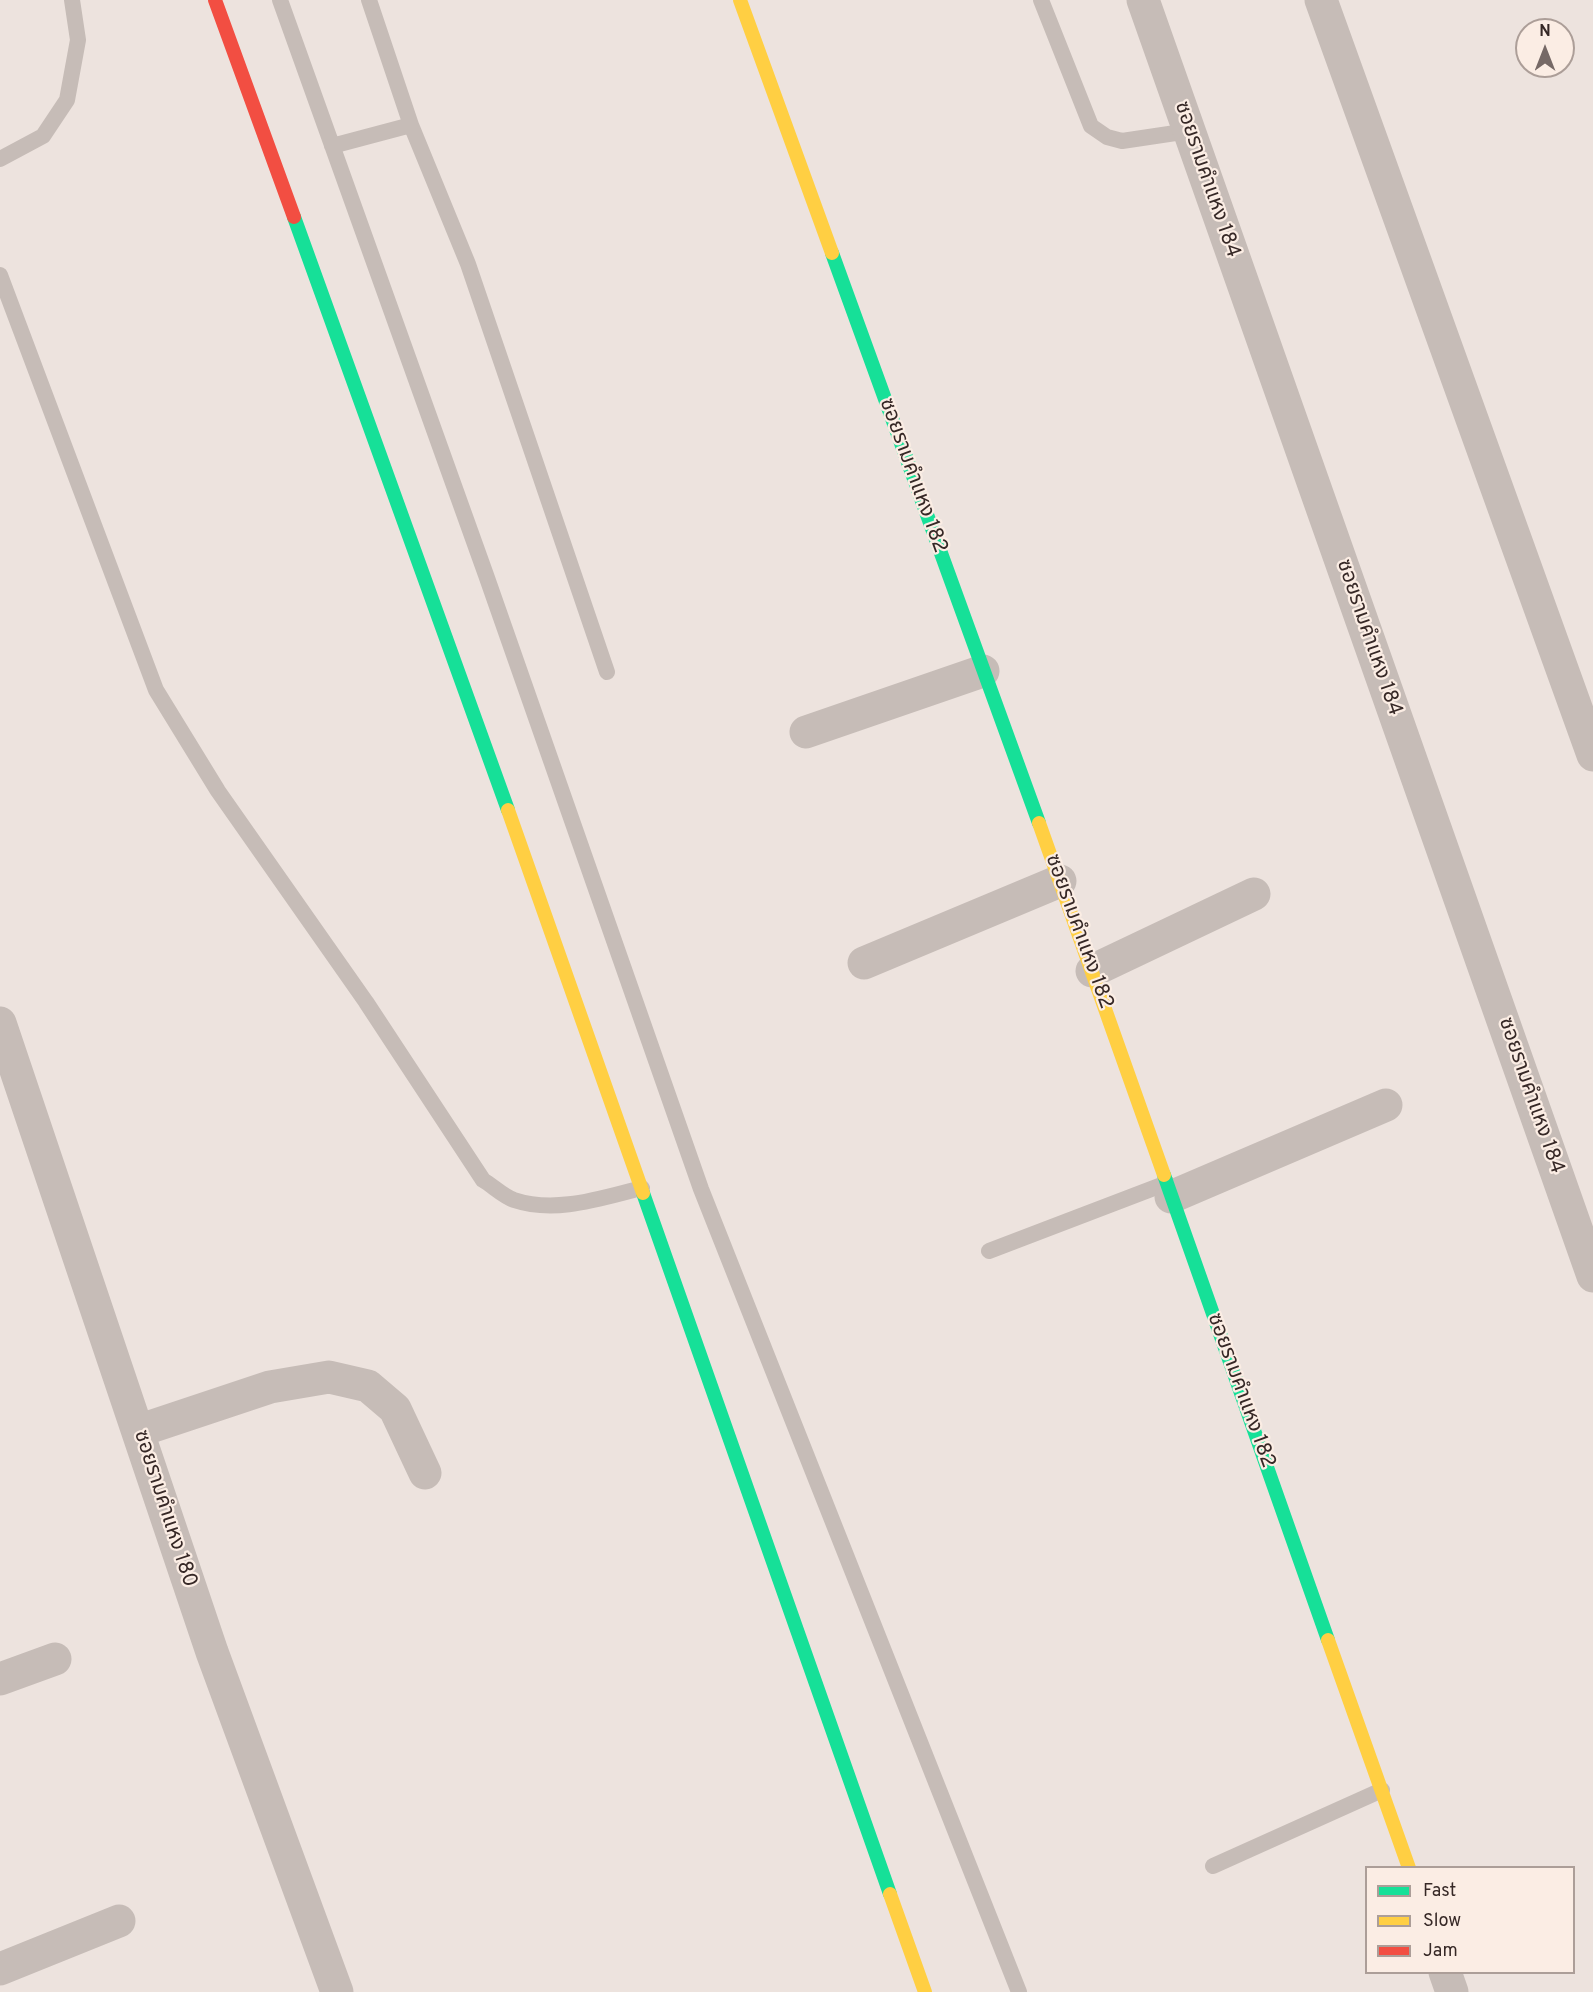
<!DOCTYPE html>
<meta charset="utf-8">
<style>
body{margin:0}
#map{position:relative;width:1593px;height:1992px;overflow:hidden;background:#ede3de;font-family:Overpass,sans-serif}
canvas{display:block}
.legend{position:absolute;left:1365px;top:1866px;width:210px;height:108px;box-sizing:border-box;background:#fbede4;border:2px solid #ac9e98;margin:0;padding:8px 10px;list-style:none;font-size:18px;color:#362826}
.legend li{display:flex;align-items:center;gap:12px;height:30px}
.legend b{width:30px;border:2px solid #ac9e98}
.north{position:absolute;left:1515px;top:18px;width:60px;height:60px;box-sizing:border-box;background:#fbede4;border:2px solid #ac9e98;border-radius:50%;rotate:0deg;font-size:16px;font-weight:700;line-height:24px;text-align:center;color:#362826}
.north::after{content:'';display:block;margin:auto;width:21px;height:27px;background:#766966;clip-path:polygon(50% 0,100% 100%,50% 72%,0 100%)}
</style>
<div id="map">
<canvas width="1593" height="1992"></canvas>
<ul class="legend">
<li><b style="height:8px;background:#16e098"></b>Fast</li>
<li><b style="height:8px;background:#ffcf43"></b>Slow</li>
<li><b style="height:8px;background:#f24e42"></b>Jam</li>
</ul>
<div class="north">N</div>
</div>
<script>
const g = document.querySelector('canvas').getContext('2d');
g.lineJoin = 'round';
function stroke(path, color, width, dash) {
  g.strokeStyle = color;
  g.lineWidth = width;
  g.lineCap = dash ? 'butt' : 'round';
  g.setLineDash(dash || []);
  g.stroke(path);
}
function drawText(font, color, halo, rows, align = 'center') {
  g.font = font + ' Overpass,"Noto Sans Thai",sans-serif';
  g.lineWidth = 4.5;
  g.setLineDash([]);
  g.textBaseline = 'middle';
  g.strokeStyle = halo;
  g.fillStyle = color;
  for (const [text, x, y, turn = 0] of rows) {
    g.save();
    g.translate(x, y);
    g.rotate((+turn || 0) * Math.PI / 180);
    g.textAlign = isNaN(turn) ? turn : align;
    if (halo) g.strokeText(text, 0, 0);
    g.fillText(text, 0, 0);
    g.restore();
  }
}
stroke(new Path2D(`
 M280 0 486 575 701 1189 1019 1992
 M369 0 411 125
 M1041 0 1091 126 1107 137 1122 141 1189 131
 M332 146 411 125 468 264 607 672
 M0 159 43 136 67 100 78 40 72 0
 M0 275 156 690 218 791 366 1002 483 1180C493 1186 503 1196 514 1200 556 1214 601 1198 642 1188
 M989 1251 1167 1183
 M1213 1866 1382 1790`), '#c6bcb7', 16);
stroke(new Path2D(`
 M1143 0 1593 1276
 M1321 0 1593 755
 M806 732 983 671
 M864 963 1060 881
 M1092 971 1254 894
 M0 1023 212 1652 337 1992
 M1171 1197 1386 1105
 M138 1431 270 1387 329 1377 368 1386 395 1409 425 1473
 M0 1679 55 1659
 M0 1969 119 1921
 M1445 1972 1452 1992`), '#c6bcb7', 33);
stroke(new Path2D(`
 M294 217 508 810
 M832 253 1039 823
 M1164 1175 1328 1640
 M643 1193 890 1894`), '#16e098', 14);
stroke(new Path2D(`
 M740 0 832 253
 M508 810 643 1193
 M1039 823 1164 1175
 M1328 1640 1409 1868
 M890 1894 925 1992`), '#ffcf43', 14);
stroke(new Path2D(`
 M215 0 294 217`), '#f24e42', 14);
drawText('21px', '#362826', '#fbede4', [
 ["ซอยรามคำแหง 184",1206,180,71],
 ["ซอยรามคำแหง 182",912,476,70],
 ["ซอยรามคำแหง 184",1368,638,71],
 ["ซอยรามคำแหง 182",1078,932,70],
 ["ซอยรามคำแหง 184",1530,1096,71],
 ["ซอยรามคำแหง 182",1240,1391,70],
 ["ซอยรามคำแหง 180",164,1509,72]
]);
</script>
